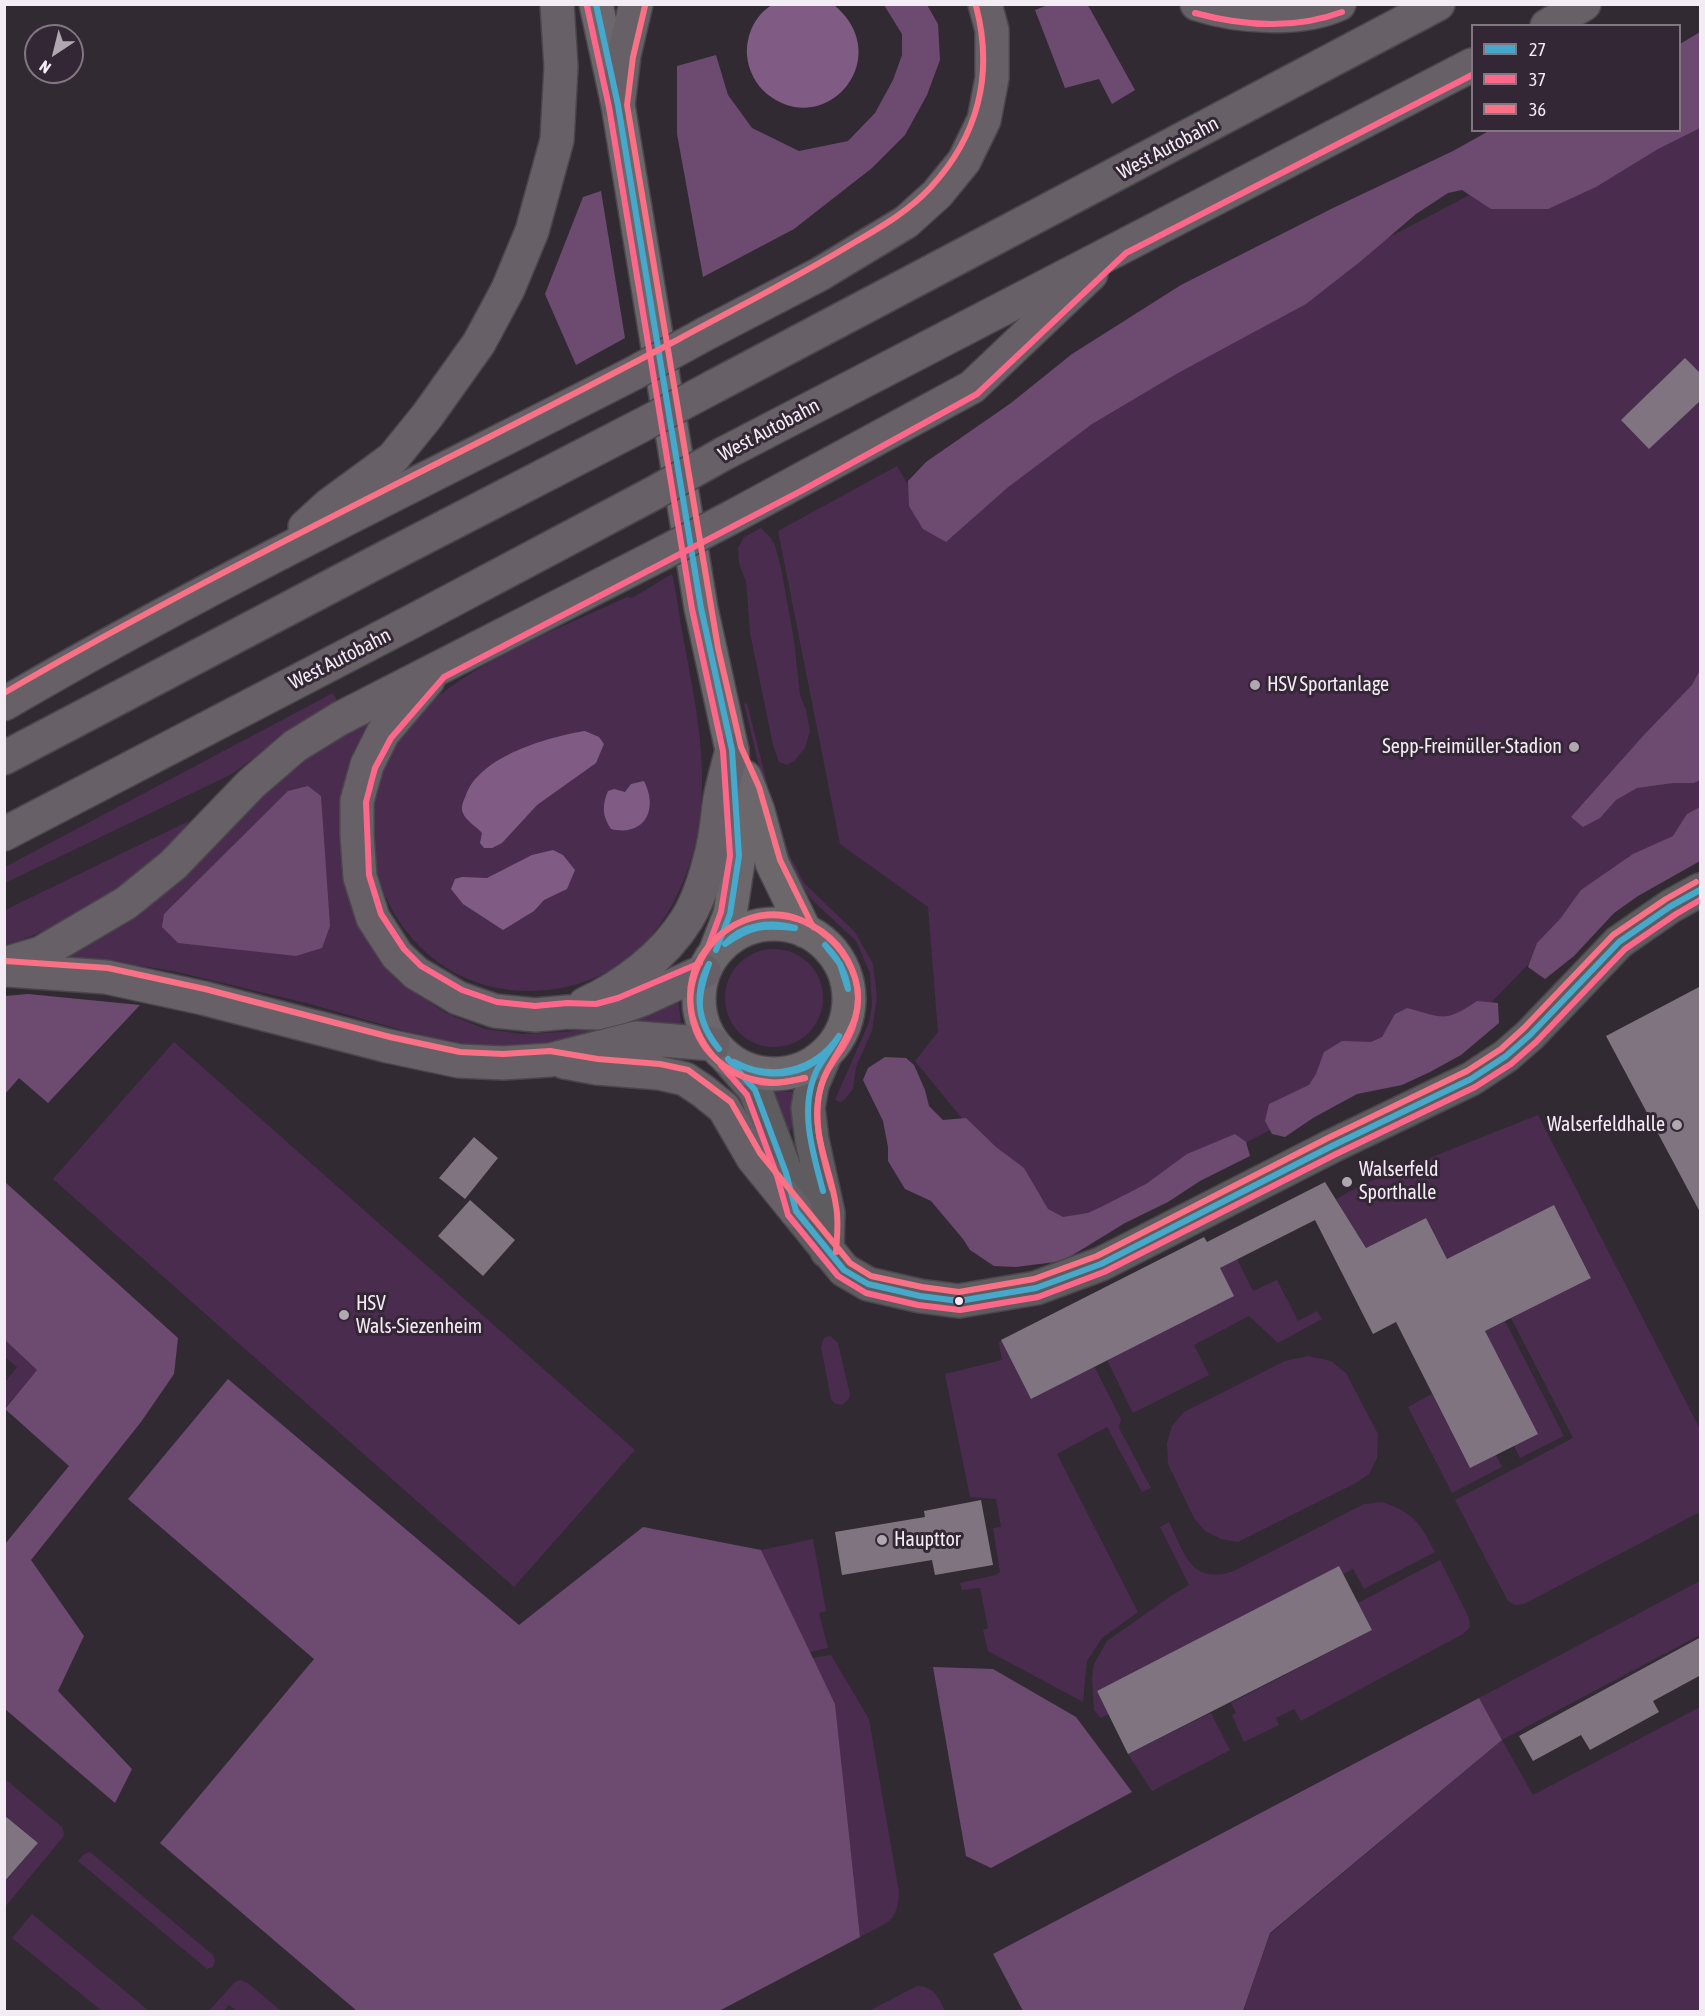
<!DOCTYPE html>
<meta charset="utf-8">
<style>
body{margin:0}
#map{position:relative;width:1705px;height:2016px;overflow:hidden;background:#312a32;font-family:"Asap Condensed",sans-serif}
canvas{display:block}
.frame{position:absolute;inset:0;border:6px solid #f4ecf5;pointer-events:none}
.legend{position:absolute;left:1471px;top:24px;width:210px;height:108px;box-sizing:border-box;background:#342735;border:2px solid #817682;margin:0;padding:8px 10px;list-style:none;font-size:18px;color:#f4ecf5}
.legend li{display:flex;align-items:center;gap:12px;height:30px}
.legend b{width:30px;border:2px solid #817682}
.north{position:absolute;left:24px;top:24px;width:60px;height:60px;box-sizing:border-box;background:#342735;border:2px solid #817682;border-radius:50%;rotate:215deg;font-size:16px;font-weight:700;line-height:24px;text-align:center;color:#f4ecf5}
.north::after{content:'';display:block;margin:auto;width:21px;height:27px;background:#b0a8b1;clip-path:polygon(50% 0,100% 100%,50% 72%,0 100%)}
</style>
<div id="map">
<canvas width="1705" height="2016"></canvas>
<div class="frame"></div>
<ul class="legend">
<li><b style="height:8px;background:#46a8cb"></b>27</li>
<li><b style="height:8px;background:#ff678a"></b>37</li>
<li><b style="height:8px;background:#fa7085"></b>36</li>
</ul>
<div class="north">N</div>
</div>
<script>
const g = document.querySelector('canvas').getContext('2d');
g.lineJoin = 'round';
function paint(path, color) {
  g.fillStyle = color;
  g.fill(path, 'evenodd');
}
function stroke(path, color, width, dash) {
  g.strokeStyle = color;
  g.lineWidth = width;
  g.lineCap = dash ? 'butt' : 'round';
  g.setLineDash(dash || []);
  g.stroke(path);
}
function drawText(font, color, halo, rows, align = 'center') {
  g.font = font + ' "Asap Condensed",sans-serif';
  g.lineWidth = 6;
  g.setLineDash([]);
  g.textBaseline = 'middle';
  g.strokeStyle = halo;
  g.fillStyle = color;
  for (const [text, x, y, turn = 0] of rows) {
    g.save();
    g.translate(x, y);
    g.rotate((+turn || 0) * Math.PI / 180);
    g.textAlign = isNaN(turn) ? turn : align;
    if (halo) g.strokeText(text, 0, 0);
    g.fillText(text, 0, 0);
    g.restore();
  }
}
paint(new Path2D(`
 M1700 73V840L1595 896 1471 1023 1097 1222 1048 1223 915 1061 938 1032 928 907 840 844 778 531 897 466 920 505 1175 350 1591 131 1680 130Z
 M761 528 770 537 775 545 781 568 794 640 800 695 806 710 810 731 805 748 794 761 787 765 779 762 773 745 750 633 746 582 739 563 738 548 744 537Z
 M672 574C677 595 679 615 683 636 693 691 706 749 701 805 697 857 677 912 639 949 621 967 594 980 570 986 467 1011 378 940 372 837 370 794 386 749 415 716 422 708 432 701 441 694 496 652 565 626 627 597L632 598Z
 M333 693 338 703 294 728 232 774 5 883V867Z
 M747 703 770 795 790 856 805 884 855 932 873 964 877 997 872 1031 856 1067 853 1089 845 1099 841 1102 835 1100 869 1022 872 1005 870 973 856 941 811 899 786 860 769 807 744 704Z
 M370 721 371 728 346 792 340 829 343 868 386 962 411 990 446 1013 485 1029 522 1034 566 1032 601 1027 678 997 682 1033 518 1048 451 1044 306 1003 173 971 110 961 65 958 66 953 105 935 129 919 294 767 333 739Z
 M189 821C181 834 170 844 158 854 115 894 61 929 5 945V910Z
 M725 998a49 49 0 1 1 98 0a49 49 0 1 1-98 0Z
 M174 1042 635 1450 514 1587 53 1179Z
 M769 1092H792L793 1125 791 1130 789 1131 787 1127Z
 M1538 1115 1700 1429V1512L1524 1604 1515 1605 1508 1601 1455 1500 1573 1438 1511 1318 1591 1277 1554 1205 1466 1295 1426 1218 1366 1248 1336 1199 1364 1184Z
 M1237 1259 1253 1291 1277 1280 1298 1321 1317 1311 1322 1319 1278 1343 1249 1316 1194 1345 1209 1375 1133 1413 1107 1360 1220 1268Z
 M1505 1321 1564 1436 1520 1458 1514 1446 1485 1331Z
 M830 1336 838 1343 850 1395 848 1400 842 1405 834 1403 831 1399 821 1347 824 1338Z
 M5 1340 37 1370 5 1408V1382L17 1367 5 1357Z
 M1001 1340 1031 1399 1094 1366 1121 1419 1119 1428 1151 1488 1142 1492 1107 1427 1057 1454 1138 1612 1102 1638 1087 1661 1083 1702 988 1651 983 1630 988 1628 980 1588 962 1590 960 1583 996 1575 1000 1572 993 1528 1001 1527 996 1499 970 1497 945 1374 1002 1360 999 1343Z
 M1308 1356 1331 1361 1346 1373 1378 1434 1377 1458 1369 1474 1356 1483 1238 1542 1221 1539 1205 1531 1194 1518 1168 1464 1167 1443 1172 1426 1184 1412 1285 1361Z
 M1432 1394 1470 1468 1496 1455 1502 1467 1452 1493 1408 1407Z
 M1382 1502C1414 1513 1420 1523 1435 1552L1364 1589 1353 1569 1343 1574 1339 1567 1097 1691 1109 1714 1101 1718 1094 1710 1092 1678 1094 1664 1107 1641 1171 1596 1189 1585 1160 1527 1169 1522C1185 1554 1191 1586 1234 1571L1364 1504Z
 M813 1539 826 1611 819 1613 828 1648 810 1652 761 1550Z
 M1440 1560 1469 1618 1470 1627 1463 1634 1301 1721 1294 1709 1276 1718 1279 1725 1244 1742 1232 1715 1236 1713 1231 1703 1372 1630 1358 1603Z
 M1700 1581V1635L1502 1740 1533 1795 1700 1707V2011L1243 2012 1270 1934 1502 1740 1479 1698Z
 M831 1655 869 1719 899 1892C898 1923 886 1923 860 1937L835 1704 812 1658Z
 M1211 1713 1230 1750 1152 1791 1128 1754Z
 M5 1779 62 1827 64 1833 63 1837 5 1907V1882L38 1843 5 1815Z
 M90 1852 213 1955 215 1961 213 1967 207 1969 78 1861 84 1854Z
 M32 1914 149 2011H102L12 1938Z
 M240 1980 248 1983 281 2011H237L229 2005 223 2011H209L235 1982Z
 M917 1986C934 1986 939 1998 945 2011H869Z`), '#4a2c4f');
paint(new Path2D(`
 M884 5H927L938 24 940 60 927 95 905 135 872 168 794 229 703 277 677 134V66L716 55 728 95 752 128 799 151 848 141 875 113 893 80 902 55V34Z
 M1048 5H1086L1089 7 1135 90 1112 104 1099 79 1065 88 1035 10Z
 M1700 32V128L1658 149 1596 187 1548 209H1491L1462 190 1448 193 1416 214 1361 261 1306 304 1178 373 1092 424 1007 488 946 542 923 529 909 506 908 481 926 462 1011 403 1072 354 1181 285 1333 208 1453 151 1487 132 1680 130V44Z
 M601 191 625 338 576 365 545 294 583 197Z
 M1700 670V780L1694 783H1673L1637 788 1616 800 1600 818 1583 827 1571 817 1643 736 1692 685Z
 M308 786 321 796 330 926 322 948 296 956 178 943 162 927 164 914 288 791Z
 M1700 807V861L1638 896 1614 913 1574 956 1545 979 1528 967 1537 943 1560 919 1581 890 1633 854 1673 836 1687 814Z
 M28 994 140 1005 48 1103 19 1078 5 1094V996Z
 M1477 1001 1498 1003 1499 1023 1461 1055 1430 1072 1402 1085 1357 1094 1313 1118 1285 1137 1272 1134 1265 1121 1269 1104 1309 1085 1316 1074 1324 1052 1342 1041 1371 1042 1382 1037 1395 1014 1407 1008C1444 1018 1444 1023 1477 1001Z
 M885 1057 906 1058 914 1065 925 1090 929 1106 943 1120 966 1118 996 1147 1024 1168 1048 1209 1063 1217 1088 1213 1103 1206 1146 1184 1187 1154 1235 1134 1246 1142 1250 1156 1200 1181 1168 1202 1125 1223 1063 1261 1016 1267 994 1266 970 1250 963 1239 931 1201 905 1189 888 1161V1147L883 1121 863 1080 868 1068Z
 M5 1182 178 1338 174 1374 141 1422 31 1560 84 1636 58 1691 132 1769 115 1803 5 1709V1544L69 1466 5 1409 37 1370 5 1340Z
 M228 1379 519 1625 643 1527 761 1550 835 1704 860 1937 719 2011H357L160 1843 314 1659 128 1499Z
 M933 1667 993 1669 1076 1717 1132 1792 991 1868 966 1856Z
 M1479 1698 1502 1740 1270 1933 1243 2011H1023L993 1954Z`), '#6d4b71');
paint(new Path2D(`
 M772 5H834C897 57 826 141 767 94 756 85 748 70 747 55 746 35 755 15 772 5Z
 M585 731 599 737 604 744 596 763 537 805 502 843 492 848H484L480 843 482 833C477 827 465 820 463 813 460 807 464 800 466 795 480 756 548 737 585 731Z
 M644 781C659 810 644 837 611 829 602 816 602 805 608 791L614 789 625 792 631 784Z
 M553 850 563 855 575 870 567 889 544 900 534 911 503 930 463 904 451 889 455 879 462 877 487 878 532 855Z`), '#805c85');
paint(new Path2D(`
 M1685 358 1701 374V400L1649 449 1621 420Z
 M1701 986V1214L1606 1036Z
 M474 1137 498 1158 465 1199 439 1178Z
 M1325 1182 1366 1248 1426 1218 1447 1259 1554 1205 1591 1278 1485 1331 1538 1434 1470 1468 1396 1322 1373 1334 1315 1220 1220 1268 1234 1296 1031 1399 1001 1340 1204 1237 1207 1242Z
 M470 1200 515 1240 483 1276 438 1236Z
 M981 1500 993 1565 935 1575 932 1560 842 1575 835 1532 925 1517 924 1511Z
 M1339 1566 1372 1630 1128 1754 1097 1691Z
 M1701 1637V1675L1653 1701 1659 1712 1590 1750 1581 1735 1533 1761 1519 1736Z
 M4 1815 38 1843 4 1882Z`), '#7f7480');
const tertiary = new Path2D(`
 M825 1055 812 1085 808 1108 812 1140 828 1213 827 1251
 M728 1059 755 1090 786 1173 796 1211 844 1270 868 1284 920 1296 959 1301 1036 1288 1101 1264 1332 1146 1471 1079 1506 1056 1530 1035 1619 942 1671 906 1700 890`);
const secondary = new Path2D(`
 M596 4 618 105 701 608 732 750 739 856 730 914 716 950
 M745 777 758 811 772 863 805 931
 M699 999a75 75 0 1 1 150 0a75 75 0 1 1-150 0Z`);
const motorway = new Path2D(`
 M1197 4C1237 17 1300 22 1339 4
 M1547 26 1584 4
 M618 105 624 55 636 4
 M705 334 820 274 906 222 937 194 964 161 984 120 992 78V30L985 4
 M713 387 1438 4
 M723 454 1472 65
 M732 517 972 387 1091 274
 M305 527 329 505 393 458 427 416 479 343 508 289 532 231 557 140 561 67 557 4
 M428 680 383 733 367 765 357 801V835L360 877 373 918 397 955 416 973 458 998 495 1011 535 1015 568 1012 597 1013 621 1007 641 1000 704 971
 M4 704C209 584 423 481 634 373
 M4 758 373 564 642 425
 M4 834 411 622 654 493
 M4 964 41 953 126 903 173 865 251 784 295 746 339 719 665 552
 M8 970 106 977 203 998 388 1046 459 1061 503 1063 550 1060 636 1038 713 1044
 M585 1004C624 986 664 956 687 919 698 901 705 879 710 859 716 839 717 819 720 799 723 782 728 766 732 750
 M564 1062 597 1068 659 1073 685 1079 703 1091 724 1108 753 1158 796 1211`);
stroke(tertiary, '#4b464c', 36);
stroke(secondary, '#4b464c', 36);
stroke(motorway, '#4b464c', 36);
stroke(tertiary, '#5f5c60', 33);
stroke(secondary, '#6b676b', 33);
stroke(motorway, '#676167', 33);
const motorwayBridge = new Path2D(`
 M634 373 705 334
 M642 425 713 387
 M654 493 723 454
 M665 552 732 517`);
stroke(motorwayBridge, '#4b464c', 36, []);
stroke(motorwayBridge, '#676167', 33);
stroke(new Path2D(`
 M596 4 618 105 701 608 732 750 739 856 730 914 716 950
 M725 944C742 924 771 921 795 928
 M725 944C752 925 763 925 795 928
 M825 945C837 957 846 972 848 989
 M825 945 840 964 848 989
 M709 964C696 998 695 1019 719 1049
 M709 964C693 993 698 1025 719 1049
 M728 1059 755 1090 786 1173 796 1211 844 1270 868 1284 920 1296 959 1301 1036 1288 1101 1264 1332 1146 1471 1079 1506 1056 1530 1035 1619 942 1671 906 1700 890
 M734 1062C771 1082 815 1072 839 1036
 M734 1062C755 1075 782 1077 804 1068 812 1065 818 1059 825 1055
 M823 1191C813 1153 799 1110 816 1072 822 1059 832 1049 839 1036`), '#46a8cb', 6);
stroke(new Path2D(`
 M587 6 609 107 692 609 723 751 730 856 721 912 708 947
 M1195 13C1243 26 1294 30 1342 12
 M700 963 618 998 596 1004 567 1003 535 1006 497 1002 462 990 421 966 404 949 381 914 369 875 366 802 375 768 391 738 444 677 801 491 977 394 1126 253 1472 75
 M721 1065 747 1095 777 1176 788 1215 838 1276 866 1293 918 1305 960 1310 1038 1297 1104 1272 1336 1154 1475 1087 1511 1064 1536 1042 1625 949 1676 914 1700 900
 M805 1078C795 1080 784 1083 773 1083 758 1084 743 1077 731 1070 648 1022 704 892 797 919 822 927 842 944 852 969 863 995 858 1023 843 1047 835 1059 825 1071 821 1086 811 1120 823 1156 832 1189`), '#ff678a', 6);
stroke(new Path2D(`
 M645 6 633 57 627 105 718 648 741 747 759 787 780 860 813 927
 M4 693C224 565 455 458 679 339 736 308 794 279 850 245 879 228 908 212 931 187 978 136 994 74 976 6
 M5 961 108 968 205 989 390 1037 460 1052 503 1054 550 1051 598 1059 660 1064 688 1070 731 1102 760 1153 850 1263 871 1276 922 1287 959 1292 1034 1279 1097 1256 1328 1138 1467 1071 1501 1049 1524 1028 1613 935 1666 899 1696 882
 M805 1078C794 1080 780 1084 769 1082 760 1081 750 1079 742 1076 706 1063 683 1016 692 979 702 934 758 900 801 920 827 932 846 951 855 978 870 1027 827 1052 819 1095 811 1134 831 1170 836 1206 839 1221 837 1237 836 1252`), '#fa7085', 6);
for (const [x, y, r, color] of [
 [1255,685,6,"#b0a8b1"],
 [1574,747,6,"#b0a8b1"],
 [1677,1125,6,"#b0a8b1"],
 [1347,1182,6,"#b0a8b1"],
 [959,1301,5,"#f4ecf5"],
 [344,1315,6,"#b0a8b1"],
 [882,1540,6,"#b0a8b1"]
]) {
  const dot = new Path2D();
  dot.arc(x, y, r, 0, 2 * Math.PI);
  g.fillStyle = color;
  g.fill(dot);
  stroke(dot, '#342735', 2);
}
drawText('20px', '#f4ecf5', '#342735', [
 ["West Autobahn",1168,148,-28],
 ["West Autobahn",769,430,-28],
 ["West Autobahn",340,659,-27]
]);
drawText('20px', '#f4ecf5', '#342735', [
 ["HSV Sportanlage",1267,685],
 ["Sepp-Freimüller-Stadion",1562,747,"right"],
 ["Walserfeldhalle",1665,1125,"right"],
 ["Walserfeld",1359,1170],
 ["Sporthalle",1359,1193],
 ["HSV",356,1304],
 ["Wals-Siezenheim",356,1327],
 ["Haupttor",894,1540]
], 'left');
</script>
